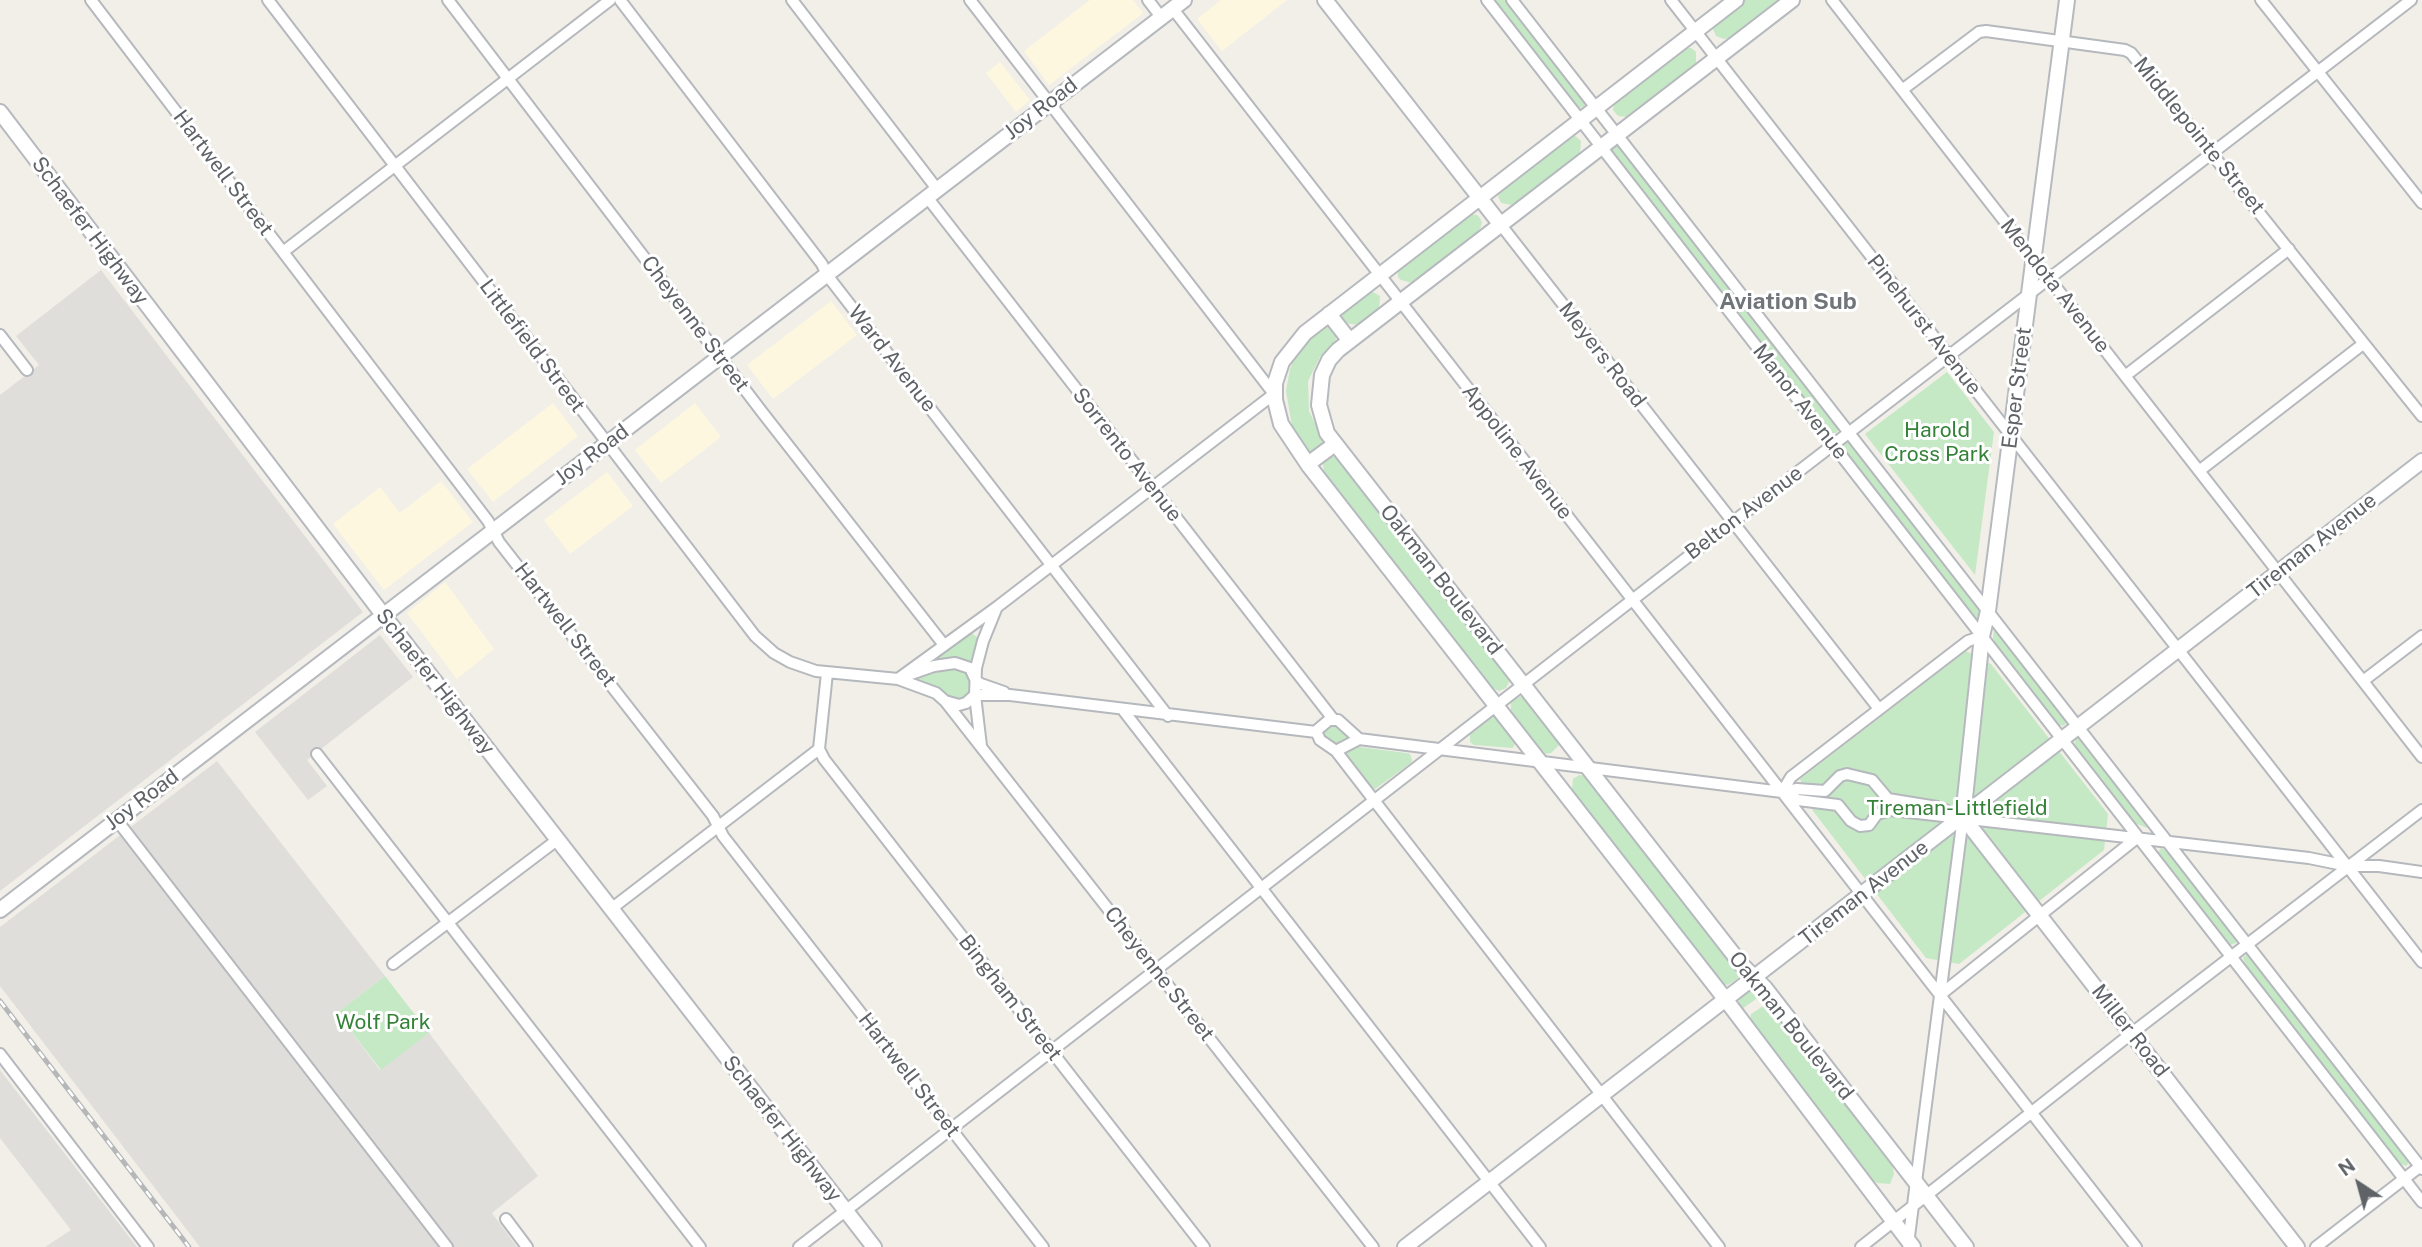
<!DOCTYPE html>
<style>
body{margin:0}
#map{position:relative;width:2422px;height:1247px;overflow:hidden;background:#f1efe8;font-family:"Public Sans",sans-serif}
canvas{display:block}
.north{position:absolute;left:2324px;top:1149px;width:70px;height:70px;-webkit-text-stroke:5px #fff;paint-order:stroke;rotate:324deg;font-size:19px;font-weight:700;line-height:28px;text-align:center;color:#5f6368}
.north::after{content:'';display:block;margin:auto;width:24px;height:32px;background:#5f6368;clip-path:polygon(50% 0,100% 100%,50% 72%,0 100%)}
</style>
<div id="map">
<canvas width="2422" height="1247"></canvas>
<div class="north">N</div>
</div>
<script>
const ctx = document.querySelector('canvas').getContext('2d');
ctx.lineJoin = 'round';
function fillPath(path, color) {
  ctx.fillStyle = color;
  ctx.fill(path, 'evenodd');
}
function shape(rows) {
  const path = new Path2D();
  for (const r of rows) {
    path.moveTo(r[0], r[1]);
    for (let i = 2; i < r.length; i += 2) path.lineTo(r[i], r[i + 1]);
  }
  return path;
}
function trace(path, color, width, dash) {
  ctx.strokeStyle = color;
  ctx.lineWidth = width;
  ctx.lineCap = dash ? 'butt' : 'round';
  ctx.setLineDash(dash || []);
  ctx.stroke(path);
}
function label(font, color, halo, rows, align = 'center') {
  ctx.font = font + ' "Public Sans",sans-serif';
  ctx.lineWidth = 6;
  ctx.setLineDash([]);
  ctx.textBaseline = 'middle';
  ctx.strokeStyle = halo;
  ctx.fillStyle = color;
  for (const [text, x, y, turn = 0] of rows) {
    ctx.save();
    ctx.translate(x, y);
    ctx.rotate((+turn || 0) * Math.PI / 180);
    ctx.textAlign = isNaN(turn) ? turn : align;
    if (halo) ctx.strokeText(text, 0, 0);
    ctx.fillText(text, 0, 0);
    ctx.restore();
  }
}
const commercial = shape([
 [1090,0,1133,0,1143,13,1049,85,1024,51],
 [1221,0,1287,0,1222,51,1197,19],
 [1000,62,1030,100,1016,112,986,73],
 [831,301,857,335,773,399,747,365],
 [553,403,578,436,493,502,467,469],
 [695,403,721,437,661,483,635,450],
 [607,472,633,506,570,554,544,520],
 [441,481,473,522,384,590,333,524,380,487,400,513],
 [445,582,494,649,457,679,407,613]
]);
const industrial = shape([
 [101,270,363,612,0,891,0,395,39,365,16,336],
 [380,635,413,677,307,760,327,786,308,800,255,732],
 [217,761,385,976,337,1013,380,1070,429,1033,538,1176,492,1213,517,1247,200,1247,0,986,0,927],
 [0,1070,137,1247,45,1247,71,1230,0,1138]
]);
const green = shape([
 [1493,0,1506,0,1583,98,1586,102,1584,106,1580,108,1575,105],
 [1745,0,1779,0,1730,38,1724,39,1716,36,1713,29,1717,22],
 [1683,48,1691,48,1696,52,1696,64,1628,117,1618,116,1613,110,1614,103],
 [1574,135,1581,141,1580,153,1512,205,1501,203,1498,196,1501,188,1570,136],
 [1616,144,1621,148,1837,425,1839,429,1836,433,1832,433,1827,429,1611,151],
 [1468,214,1477,215,1480,218,1482,223,1479,231,1412,283,1401,280,1398,277,1398,270],
 [1369,290,1380,296,1379,308,1358,325,1345,323,1342,318,1343,311],
 [1328,325,1337,335,1335,341,1320,357,1308,381,1309,411,1323,440,1320,448,1311,452,1303,446,1292,426,1286,391,1290,369,1296,355,1303,344,1324,326],
 [1947,372,1994,432,1975,575,1865,434],
 [1846,442,1850,442,1979,608,1979,622,1853,462,1843,446],
 [1332,457,1337,457,1508,676,1510,680,1506,688,1499,691,1491,687,1324,472,1323,464],
 [1994,628,2067,719,2067,723,2063,726,2058,724,1996,645,1993,638],
 [970,632,977,637,978,642,973,664,923,664],
 [1966,651,1991,664,2108,814,2104,850,1959,964,1926,958,1813,811,1800,779],
 [949,668,958,668,970,676,971,694,966,699,953,699,935,686,913,680,915,676],
 [1521,696,1526,699,1558,739,1559,745,1551,753,1545,754,1540,749,1511,711,1511,702],
 [1494,716,1499,718,1516,741,1513,748,1474,745,1470,742,1470,734],
 [1327,724,1337,726,1347,733,1348,739,1339,747,1321,736,1321,730],
 [2076,737,2079,737,2148,826,2147,828,2135,823,2074,745],
 [1352,746,1406,753,1410,754,1412,760,1411,763,1375,789,1372,788,1346,755,1345,751],
 [1579,775,1587,776,1739,971,1740,976,1734,981,1728,985,1723,984,1572,790,1573,779],
 [2161,848,2171,853,2236,937,2236,943,2230,945,2226,941,2162,858,2158,852],
 [2248,954,2253,957,2410,1161,2406,1166,2399,1163,2245,964,2243,957],
 [385,976,429,1033,381,1070,337,1013],
 [1752,990,1760,996,1742,1009,1739,1006,1739,998],
 [1765,1005,1775,1008,1891,1158,1894,1174,1890,1184,1878,1183,1869,1179,1750,1025,1751,1014]
]);
const street = shape([
 [91,0,488,521,499,542,713,816,723,836,1043,1247],
 [268,0,755,636,774,653,790,662,816,671,898,679,936,693,945,701,959,705,966,703,975,695,1010,695,1316,732],
 [448,0,762,412,944,645],
 [620,0,822,264,827,275,1168,716],
 [792,0,937,189],
 [1148,0,1161,17],
 [1487,0,2422,1202],
 [1512,0,2422,1169],
 [1671,0,2422,962],
 [1832,0,2422,757],
 [2261,0,2422,203],
 [1173,9,2136,1247],
 [1902,90,1979,32,1986,31,2125,50,2131,53,2422,416],
 [927,197,1333,719],
 [1501,225,1879,709],
 [283,252,610,0],
 [0,335,27,370],
 [2125,376,2289,249],
 [2199,471,2363,344],
 [911,674,934,666,955,663,970,668,976,681,981,684,1004,692],
 [898,679,997,607,1274,394,970,0],
 [2363,681,2422,636],
 [945,701,1373,1247],
 [1123,710,1540,1247],
 [1359,739,1338,720,1329,720,1316,731,1320,740,1336,751,1359,739,1782,792,1797,789,1825,791,1840,776,1847,774,1872,780,1888,799,1937,807,1963,817],
 [981,746,975,695,976,668,983,641,996,609],
 [819,749,824,759,1204,1247],
 [1336,751,1719,1247],
 [317,754,700,1247],
 [1782,792,1791,777,1968,641,1982,636],
 [1784,793,1798,800,1838,805,1851,821,1860,826,1869,825,1877,814,1891,810,2309,858,2348,866,2379,866,2422,872],
 [116,819,447,1247],
 [611,909,819,749,827,673],
 [393,964,557,840],
 [1940,995,2138,837],
 [0,1054,148,1247],
 [506,1219,527,1247],
 [1908,1244,1963,817],
 [799,1247,1725,528,2411,0],
 [1861,1247,2132,1033,2422,810],
 [2316,1247,2422,1165]
]);
const secondary = shape([
 [1325,0,1501,225],
 [1736,0,1305,333,1282,362,1275,383,1275,400,1281,424,1309,466,1726,1000,1913,1247],
 [1792,0,1338,350,1329,360,1322,375,1319,405,1327,433,1741,964,1765,988,1966,1247],
 [0,112,384,616,874,1247],
 [1329,314,1350,341],
 [1308,464,1335,444],
 [1963,817,1982,636,1988,611,2067,0],
 [1963,817,2297,1247],
 [0,910,1184,0],
 [1405,1247,2422,461]
]);
const rail = shape([
 [0,1001,189,1247]
]);
const streetNames = [
 ["Joy Road",1041,109,-38],
 ["Middlepointe Street",2199,136,51],
 ["Hartwell Street",223,173,53],
 ["Schaefer Highway",90,231,53],
 ["Mendota Avenue",2055,286,52],
 ["Cheyenne Street",695,324,53],
 ["Pinehurst Avenue",1924,325,52],
 ["Littlefield Street",532,346,53],
 ["Meyers Road",1602,355,52],
 ["Ward Avenue",892,359,52],
 ["Esper Street",2017,388,-83],
 ["Manor Avenue",1800,402,52],
 ["Appoline Avenue",1517,452,52],
 ["Joy Road",592,455,-37],
 ["Sorrento Avenue",1127,455,52],
 ["Belton Avenue",1744,513,-37],
 ["Tireman Avenue",2312,546,-38],
 ["Oakman Boulevard",1441,580,52],
 ["Hartwell Street",565,625,52],
 ["Schaefer Highway",435,682,52],
 ["Joy Road",142,800,-37],
 ["Tireman Avenue",1864,893,-38],
 ["Cheyenne Street",1159,974,52],
 ["Bingham Street",1010,998,52],
 ["Oakman Boulevard",1791,1026,51],
 ["Miller Road",2130,1031,52],
 ["Hartwell Street",909,1075,52],
 ["Schaefer Highway",782,1129,52]
];
const parkNames = [
 ["Harold",1937,431],
 ["Cross Park",1937,455],
 ["Tireman-Littlefield",1957,809],
 ["Wolf Park",383,1023]
];
const neighbourhoodNames = [
 ["Aviation Sub",1788,302]
];
fillPath(commercial, '#fef7e0');
fillPath(industrial, '#e0deda');
fillPath(green, '#c5e8c5');
trace(street, '#b5b8bc', 14);
trace(secondary, '#b6babf', 18);
trace(street, '#fff', 10);
trace(secondary, '#fff', 14);
trace(rail, '#b6b7b8', 5);
trace(rail, '#fff', 2.5, [8]);
label('21px', '#5f6368', '#fff', streetNames);
label('21px', '#348238', '#fff', parkNames);
label('bold 23px', '#70757a', '#fff', neighbourhoodNames);
</script>
